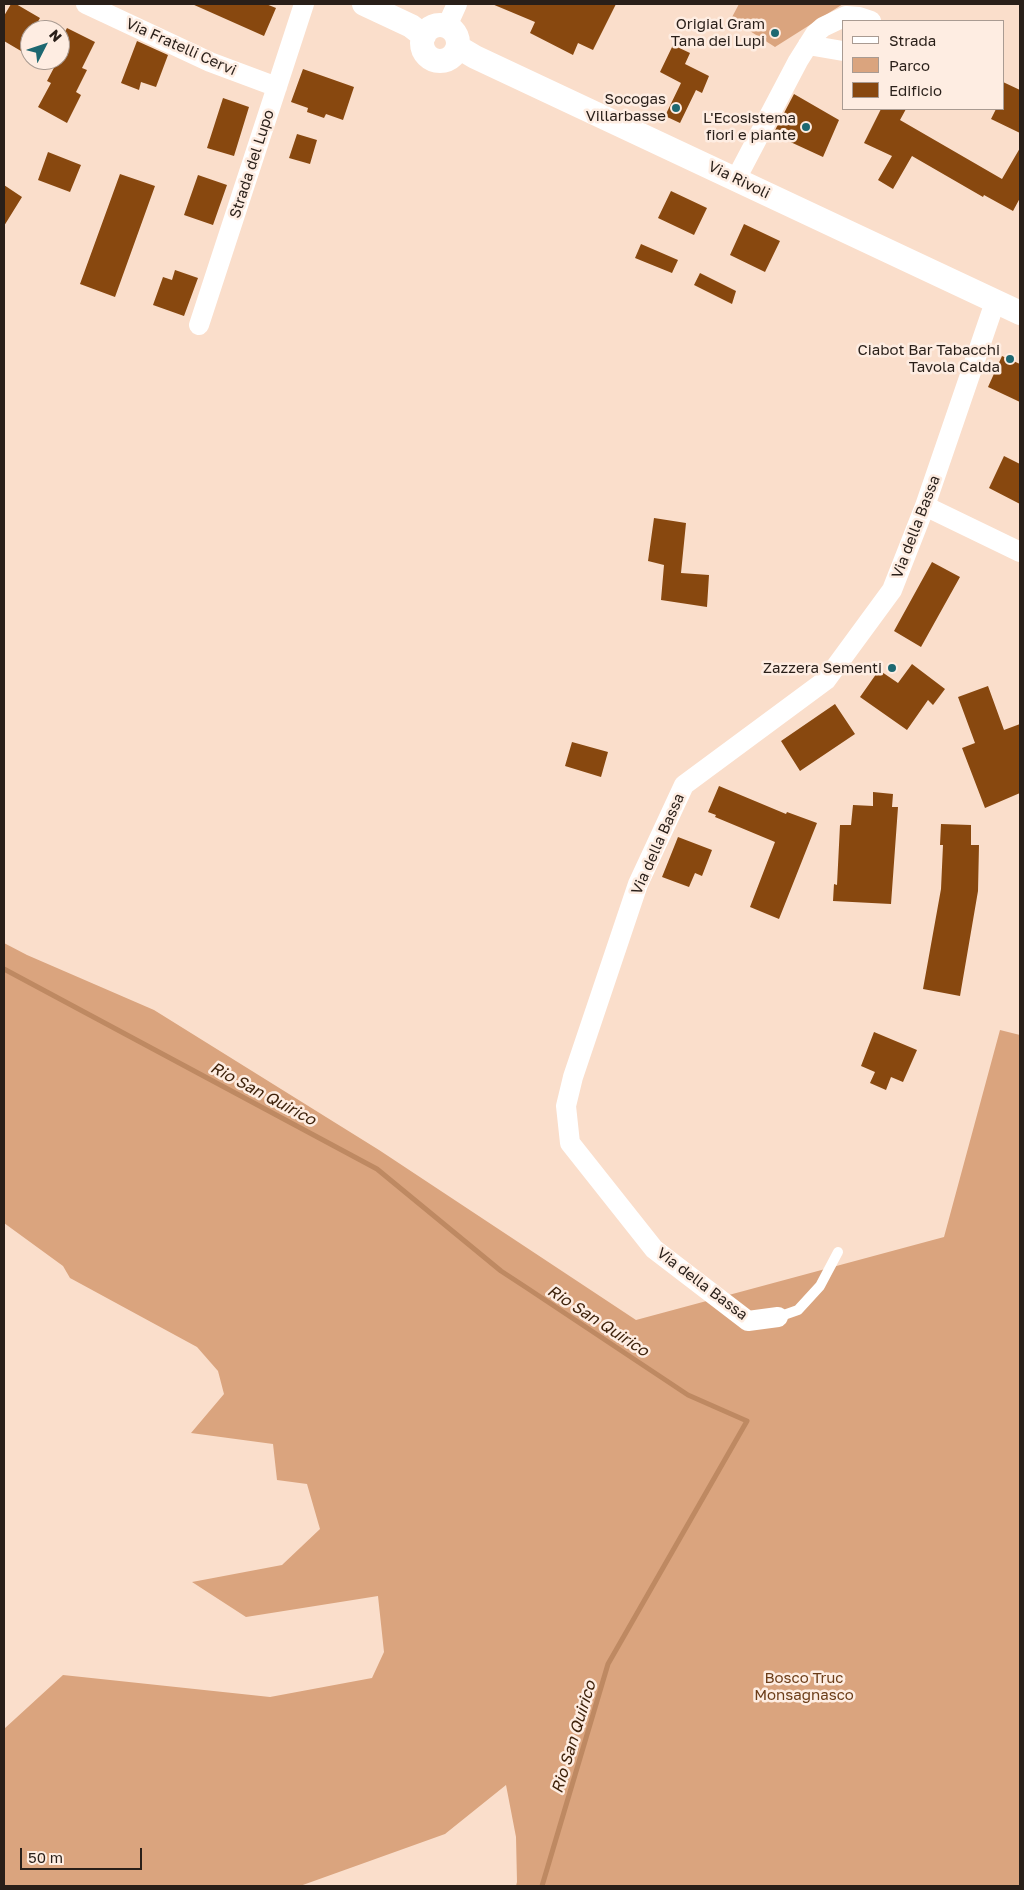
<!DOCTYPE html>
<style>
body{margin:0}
#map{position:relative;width:1024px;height:1890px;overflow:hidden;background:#fadecb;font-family:"Golos Text",sans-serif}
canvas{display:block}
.frame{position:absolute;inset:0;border:5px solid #291f19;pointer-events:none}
.legend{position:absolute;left:842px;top:20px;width:162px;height:90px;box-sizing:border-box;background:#feede2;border:1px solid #a99b92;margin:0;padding:6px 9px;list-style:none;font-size:15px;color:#291f19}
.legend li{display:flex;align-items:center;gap:10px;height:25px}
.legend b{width:25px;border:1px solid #a99b92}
.north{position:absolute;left:20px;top:20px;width:50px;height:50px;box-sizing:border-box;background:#feede2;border:1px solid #a99b92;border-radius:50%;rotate:49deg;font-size:14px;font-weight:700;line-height:20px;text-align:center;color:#291f19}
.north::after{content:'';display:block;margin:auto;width:18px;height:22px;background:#1d6871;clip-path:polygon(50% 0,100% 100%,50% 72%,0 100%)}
.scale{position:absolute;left:20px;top:1848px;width:122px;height:22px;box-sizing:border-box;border:2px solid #291f19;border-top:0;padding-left:6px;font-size:15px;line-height:18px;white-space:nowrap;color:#291f19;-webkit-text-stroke:4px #feede2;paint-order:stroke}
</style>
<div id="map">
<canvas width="1024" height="1890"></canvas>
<div class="frame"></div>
<ul class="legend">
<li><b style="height:6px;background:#fff"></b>Strada</li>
<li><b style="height:14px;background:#daa47e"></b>Parco</li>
<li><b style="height:14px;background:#88480f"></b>Edificio</li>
</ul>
<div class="north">N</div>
<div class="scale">50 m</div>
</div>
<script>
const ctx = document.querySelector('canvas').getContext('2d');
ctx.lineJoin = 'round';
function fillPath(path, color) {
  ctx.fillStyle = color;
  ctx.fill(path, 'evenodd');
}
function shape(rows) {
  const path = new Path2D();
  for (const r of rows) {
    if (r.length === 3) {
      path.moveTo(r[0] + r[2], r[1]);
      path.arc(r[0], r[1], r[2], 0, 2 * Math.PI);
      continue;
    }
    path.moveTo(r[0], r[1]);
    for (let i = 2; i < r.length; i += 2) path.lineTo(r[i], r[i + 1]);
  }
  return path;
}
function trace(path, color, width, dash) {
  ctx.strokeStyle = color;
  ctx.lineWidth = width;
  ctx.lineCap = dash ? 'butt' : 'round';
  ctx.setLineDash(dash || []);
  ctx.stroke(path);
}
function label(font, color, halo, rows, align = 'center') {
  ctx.font = font + ' "Golos Text",sans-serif';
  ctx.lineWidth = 5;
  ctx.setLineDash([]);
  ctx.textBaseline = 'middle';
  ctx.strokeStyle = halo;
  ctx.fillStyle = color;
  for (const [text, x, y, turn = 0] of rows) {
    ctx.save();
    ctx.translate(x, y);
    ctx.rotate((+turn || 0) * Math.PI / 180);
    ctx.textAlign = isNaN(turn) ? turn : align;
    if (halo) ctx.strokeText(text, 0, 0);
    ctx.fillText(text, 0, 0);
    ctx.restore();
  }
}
const green = shape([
 [739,4,843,4,775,47,731,19],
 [4,943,27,955,154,1010,379,1150,636,1320,944,1237,1000,1030,1020,1035,1020,1886,516,1886,517,1882,516,1837,506,1785,445,1834,300,1886,4,1886,4,1729,63,1675,270,1697,372,1678,384,1652,378,1596,246,1617,192,1582,282,1565,320,1529,307,1484,277,1480,273,1444,191,1433,224,1394,218,1371,197,1347,70,1278,63,1266,4,1223]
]);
const stream = shape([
 [4,969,377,1169,501,1271,527,1288,688,1395,747,1421,608,1664,542,1886]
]);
const building = shape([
 [11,4,16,4,40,18,33,30,30,30,30,36,21,51,4,41,4,16],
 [192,4,266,4,276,8,264,36],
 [492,4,616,4,593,50,578,43,573,55,530,33,535,22],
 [67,28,95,42,82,68,87,70,76,92,81,95,67,123,38,107,51,83,47,81,58,60,60,60,60,41],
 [137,41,168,55,156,87,141,82,139,90,121,83],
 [673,45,690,53,685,64,709,76,702,93,696,90,680,123,665,116,681,83,660,72],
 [303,69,354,87,343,120,326,114,324,118,307,112,308,108,291,102],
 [1003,82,1020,90,1020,133,991,119,996,109,1003,109],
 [794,94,839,120,823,157,773,134],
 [223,98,249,107,234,156,207,148],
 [881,109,906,109,900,120,1002,179,1020,148,1020,198,1013,211,984,195,983,197,912,156,893,189,878,180,892,156,864,143],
 [297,134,317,140,310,164,289,158],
 [48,152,81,165,70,192,38,180],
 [120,174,155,186,115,297,80,284],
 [198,175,227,185,213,225,184,215],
 [4,185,22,197,4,226],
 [671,191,707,208,694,235,658,218],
 [744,224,780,241,765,272,730,255],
 [641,244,678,260,672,273,635,258],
 [175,270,198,278,184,316,153,305,163,277,172,280],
 [700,273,736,291,732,304,694,285],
 [1002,356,1020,364,1020,402,988,387],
 [1004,456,1020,464,1020,504,989,488],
 [654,518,686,523,681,573,709,575,707,607,661,600,664,565,648,561],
 [932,562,960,577,921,647,894,631],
 [912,664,945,689,933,705,928,700,907,730,860,697,879,670,898,683],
 [988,686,1004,730,1020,724,1020,793,985,808,962,748,975,743,958,697],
 [835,704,855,734,800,771,781,741],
 [572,742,608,752,601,777,565,766],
 [719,786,786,814,787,812,817,823,779,919,750,907,775,842,715,817,716,815,708,812],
 [873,792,893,794,892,807,898,807,891,904,833,901,834,884,837,885,840,825,851,825,853,805,873,806],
 [941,824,971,825,971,845,979,845,978,891,960,996,923,989,941,889,943,845,940,845],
 [678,837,712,850,702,876,695,873,689,887,662,877],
 [874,1032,917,1050,903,1082,891,1077,886,1090,870,1083,875,1072,861,1066]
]);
const service = shape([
 [778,1317,798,1310,820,1286,838,1252]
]);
const minor = shape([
 [86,4,210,62,277,87],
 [447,26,457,4],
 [808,45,843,51],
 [736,179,798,61,815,34,823,27,846,16,859,17,871,21],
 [199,325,304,4],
 [925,506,1020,552],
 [778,1317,748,1321,654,1249,570,1143,566,1106,573,1077,638,884,684,785,826,680,892,590,925,506,995,302]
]);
const tertiary = shape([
 [364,4,411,26,424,36],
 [440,43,18],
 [458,47,475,57,1020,313]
]);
const markers = [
 [775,33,5,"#1d6871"],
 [676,108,5,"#1d6871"],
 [806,127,5,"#1d6871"],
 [1010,359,5,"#1d6871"],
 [892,668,5,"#1d6871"]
];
const poiNames = [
 ["Origial Gram",765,24],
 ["Tana dei Lupi",765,41],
 ["Socogas",666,99],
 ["Villarbasse",666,116],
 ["L'Ecosistema",796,118],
 ["fiori e piante",796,135],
 ["Ciabot Bar Tabacchi",1000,350],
 ["Tavola Calda",1000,367],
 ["Zazzera Sementi",882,668]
];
const streetNames = [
 ["Via Fratelli Cervi",181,47,24],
 ["Strada del Lupo",252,164,-72],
 ["Via Rivoli",739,180,26],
 ["Via della Bassa",916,527,-69],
 ["Via della Bassa",658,844,-66],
 ["Via della Bassa",702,1284,37]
];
const parkNames = [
 ["Bosco Truc",804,1678],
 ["Monsagnasco",804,1695]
];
const waterNames = [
 ["Rio San Quirico",263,1094,28],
 ["Rio San Quirico",598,1321,33],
 ["Rio San Quirico",574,1737,-73]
];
fillPath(green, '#daa47e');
trace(stream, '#be8962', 5);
fillPath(building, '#88480f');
trace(service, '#fff', 10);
trace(minor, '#fff', 20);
trace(tertiary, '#fff', 24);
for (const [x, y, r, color] of markers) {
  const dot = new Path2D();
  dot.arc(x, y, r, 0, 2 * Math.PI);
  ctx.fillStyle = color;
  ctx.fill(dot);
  trace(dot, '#feede2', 2);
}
label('15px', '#291f19', '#feede2', poiNames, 'right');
label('15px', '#291f19', '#feede2', streetNames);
label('15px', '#6c3d18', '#feede2', parkNames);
label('italic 16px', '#3e220b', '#feede2', waterNames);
</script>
